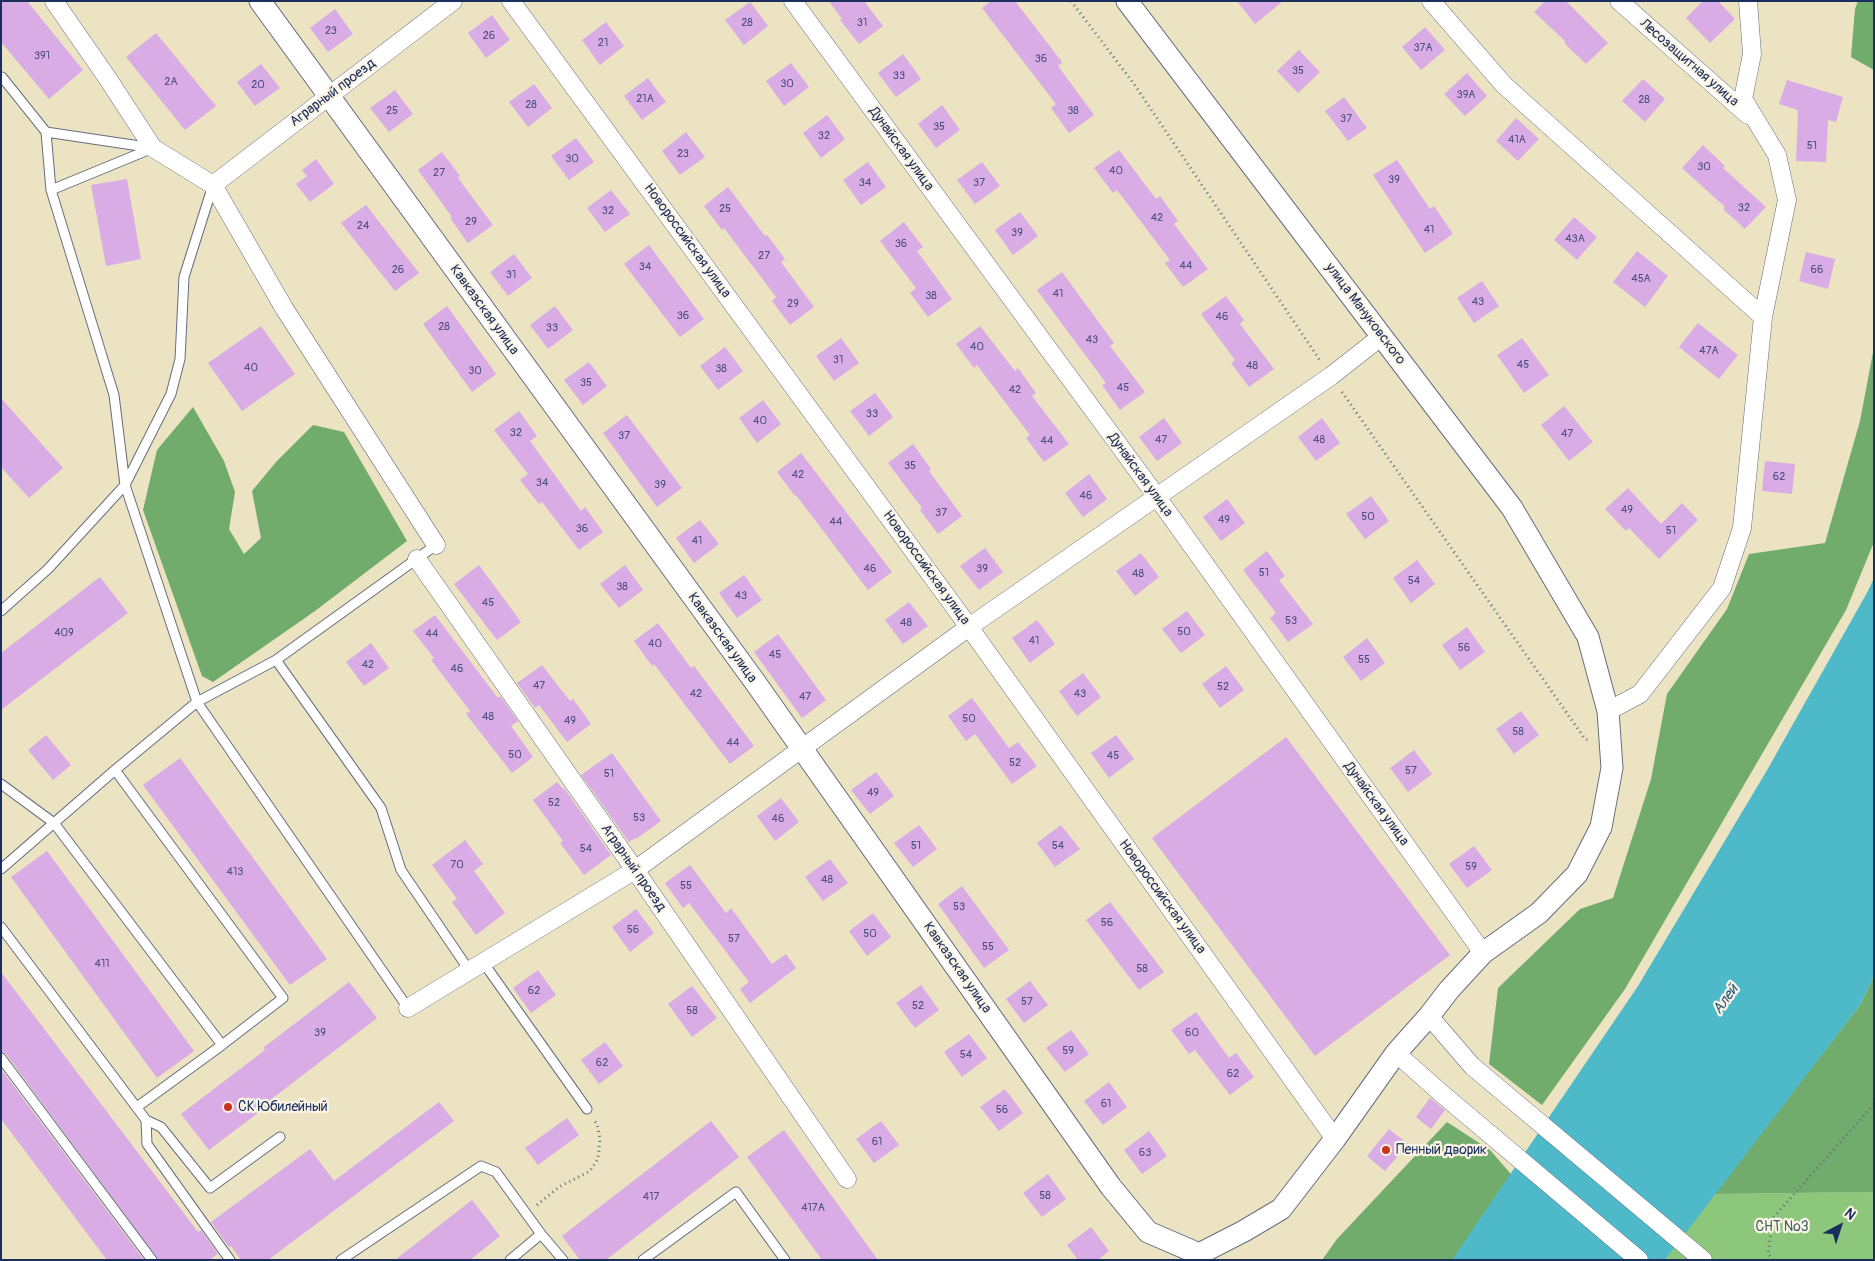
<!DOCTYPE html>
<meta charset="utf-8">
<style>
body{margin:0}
#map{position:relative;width:1875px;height:1261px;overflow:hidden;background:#ebe3c1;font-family:Pangolin,sans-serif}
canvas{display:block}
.frame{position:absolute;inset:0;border:2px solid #1b2f5e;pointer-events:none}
.north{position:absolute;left:1815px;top:1201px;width:50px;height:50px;-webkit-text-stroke:4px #fcf5e5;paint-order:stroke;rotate:40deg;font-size:14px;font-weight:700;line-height:20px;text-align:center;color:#1b2f5e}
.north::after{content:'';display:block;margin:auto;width:18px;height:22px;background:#1b2f5e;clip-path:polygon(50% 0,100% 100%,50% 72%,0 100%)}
</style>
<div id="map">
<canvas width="1875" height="1261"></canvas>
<div class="frame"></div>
<div class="north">N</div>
</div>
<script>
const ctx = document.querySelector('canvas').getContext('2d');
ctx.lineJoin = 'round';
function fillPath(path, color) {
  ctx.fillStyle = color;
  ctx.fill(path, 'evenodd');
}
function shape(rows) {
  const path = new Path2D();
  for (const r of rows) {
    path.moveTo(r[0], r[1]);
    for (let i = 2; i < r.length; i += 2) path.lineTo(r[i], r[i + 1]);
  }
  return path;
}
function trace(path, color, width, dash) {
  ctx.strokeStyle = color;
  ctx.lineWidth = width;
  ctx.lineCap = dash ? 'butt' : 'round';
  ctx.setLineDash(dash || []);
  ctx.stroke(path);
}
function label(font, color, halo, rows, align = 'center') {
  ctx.font = font + ' Pangolin,sans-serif';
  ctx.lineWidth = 4.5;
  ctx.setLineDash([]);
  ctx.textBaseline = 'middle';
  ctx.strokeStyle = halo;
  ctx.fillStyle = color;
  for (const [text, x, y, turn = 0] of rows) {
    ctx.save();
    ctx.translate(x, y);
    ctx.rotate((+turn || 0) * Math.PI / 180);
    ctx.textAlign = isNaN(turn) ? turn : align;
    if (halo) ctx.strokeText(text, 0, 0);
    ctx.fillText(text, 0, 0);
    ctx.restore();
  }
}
const green = shape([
 [1874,1192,1874,1260,1665,1260,1714,1194]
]);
const forest = shape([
 [1858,1,1874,1,1874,70,1851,57,1855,9],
 [1874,347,1874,542,1846,610,1625,989,1542,1105,1489,1064,1498,988,1580,909,1613,898,1651,779,1667,694,1727,609,1749,554,1825,543,1860,421],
 [193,407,224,461,235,492,229,529,244,554,261,538,252,491,276,462,313,425,344,432,407,541,315,611,213,682,202,676,143,510,157,450],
 [1874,976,1874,1192,1714,1194,1860,1005],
 [1447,1122,1490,1150,1524,1189,1472,1260,1322,1260,1337,1239]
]);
const water = shape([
 [1874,578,1874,976,1860,1005,1665,1260,1452,1260,1638,986,1766,772,1868,591]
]);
const building = shape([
 [1,1,27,1,83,70,49,99,1,42],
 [829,1,864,1,883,26,859,44,840,20,842,19],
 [991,1,1015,1,1062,62,1058,66,1094,115,1069,133,1051,108,1056,104,982,8],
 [1237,1,1283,1,1255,24],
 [1545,1,1566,1,1608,43,1586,64,1564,43,1566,42,1534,12],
 [1703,1,1718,1,1735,19,1710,43,1686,18],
 [750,2,768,26,744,45,725,20],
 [335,9,353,34,328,52,310,28],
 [492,15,510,40,486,58,468,33],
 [606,22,624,46,600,65,582,40],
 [1425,27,1445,50,1421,70,1402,47],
 [156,33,216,106,185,130,126,57],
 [1299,50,1320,72,1298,93,1277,71],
 [903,54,921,79,896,97,878,73],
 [791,63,809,87,784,106,766,81],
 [261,64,280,88,255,106,237,82],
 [1467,73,1487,96,1465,116,1444,94],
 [648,78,666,102,642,120,624,96],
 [1643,79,1665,99,1645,122,1622,101],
 [1787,80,1843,97,1836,122,1828,120,1826,162,1796,161,1798,110,1779,104],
 [534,84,552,108,528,127,509,102],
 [395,90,413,114,389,132,370,108],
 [1344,97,1367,128,1348,141,1325,111],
 [942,105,960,130,936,148,918,124],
 [827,115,845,139,821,158,803,133],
 [1516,118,1539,139,1518,161,1496,141],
 [686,132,705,157,680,175,662,151],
 [576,138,594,162,569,180,551,156],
 [1703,145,1725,166,1723,168,1766,207,1745,229,1723,209,1725,207,1682,168],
 [1119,150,1156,199,1160,196,1178,221,1174,224,1208,269,1183,287,1165,263,1170,260,1117,190,1113,193,1094,168],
 [442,152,460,176,458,178,493,225,468,243,450,218,452,217,418,170],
 [316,159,334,184,310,202,296,184,307,176,302,170],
 [1397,160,1430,209,1434,206,1453,234,1425,253,1373,175],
 [868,162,886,187,861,205,843,180],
 [982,162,1000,186,975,204,957,180],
 [127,179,141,259,106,266,91,185],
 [728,187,765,236,767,235,785,259,781,262,814,307,790,325,772,301,776,297,724,228,722,230,704,206],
 [611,190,630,214,605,232,587,208],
 [366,205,419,273,395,291,341,223],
 [1020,212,1038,236,1013,255,995,230],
 [1574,217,1597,237,1577,260,1554,240],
 [904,222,923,247,917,251,952,299,928,317,910,293,916,288,880,241],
 [649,245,704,319,680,337,624,264],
 [1637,251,1668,276,1645,307,1613,282],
 [1806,252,1835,259,1828,289,1799,281],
 [514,254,532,278,508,296,490,272],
 [1062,272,1114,343,1110,346,1145,392,1120,410,1102,385,1106,383,1037,290],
 [1482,281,1499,306,1474,323,1457,298],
 [1226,296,1244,320,1240,324,1274,369,1249,387,1231,363,1235,360,1201,314],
 [447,306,496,374,472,392,423,324],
 [555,306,573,330,548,349,530,325],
 [1698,323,1738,355,1719,379,1679,347],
 [261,326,295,374,242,411,208,363],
 [980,326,1015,371,1018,368,1036,393,1032,396,1069,444,1044,462,1026,438,1030,435,977,365,974,368,956,344],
 [841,338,859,363,834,381,816,356],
 [1522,338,1549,375,1524,393,1497,355],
 [725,347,743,371,718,390,700,366],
 [589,362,607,386,583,405,564,380],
 [875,393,893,417,869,436,850,411],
 [1,398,63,468,29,498,1,467],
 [763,400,781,424,757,443,739,418],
 [1564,406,1593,442,1569,461,1541,425],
 [519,411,537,436,530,441,581,511,585,507,603,532,579,550,542,502,539,504,520,480,528,474,494,430],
 [627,415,682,488,657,507,603,433],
 [1164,418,1182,443,1157,461,1139,437],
 [1322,418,1340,443,1316,461,1298,437],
 [913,444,931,469,929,471,962,516,938,534,920,510,922,508,888,463],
 [801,453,892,572,868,590,796,495,795,496,777,472],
 [1765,461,1795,464,1792,494,1762,491],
 [1089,474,1107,499,1083,517,1065,493],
 [1628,488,1661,524,1682,503,1698,520,1659,559,1629,528,1626,531,1605,509],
 [1371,496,1389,521,1365,539,1346,514],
 [1227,499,1245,523,1221,541,1203,517],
 [700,520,719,544,694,563,676,538],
 [985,548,1003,572,979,590,960,566],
 [1267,551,1285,576,1279,580,1313,624,1288,642,1270,618,1276,613,1243,570],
 [1141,553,1159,577,1135,596,1116,571],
 [1417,560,1435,584,1411,603,1393,578],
 [479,565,521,622,497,640,454,584],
 [625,565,643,590,619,608,600,584],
 [744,575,762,600,737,618,719,593],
 [100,577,128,613,1,710,1,653],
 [909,602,928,626,903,644,885,620],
 [1187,611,1205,635,1181,653,1162,629],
 [435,615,498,698,500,696,518,721,511,726,533,757,512,773,466,714,470,711,431,660,434,658,413,631],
 [1037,620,1055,644,1030,663,1012,638],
 [658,623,691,668,694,666,754,746,730,764,654,664,652,666,634,641],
 [1467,627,1485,652,1460,670,1442,645],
 [778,634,826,700,802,718,754,652],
 [1367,638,1385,663,1361,681,1343,657],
 [371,643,389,668,364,686,346,662],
 [542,665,570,701,573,699,591,724,567,742,539,705,535,708,517,683],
 [1226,666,1244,690,1220,708,1202,684],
 [1083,673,1101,697,1077,716,1059,691],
 [972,698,1009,748,1018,742,1037,766,1012,784,975,734,966,741,948,716],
 [1521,711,1539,735,1514,754,1496,729],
 [46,735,71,765,53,780,28,750],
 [1116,735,1134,759,1109,778,1091,753],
 [1286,737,1450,955,1315,1056,1152,838],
 [1414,750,1432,774,1408,792,1390,768],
 [612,753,661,821,636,839,635,838,629,842,581,775],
 [180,758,327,959,290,985,143,785],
 [876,772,894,796,870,814,851,790],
 [557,782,563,789,564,788,611,855,584,875,560,843,563,841,533,800],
 [781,798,799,822,775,841,757,816],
 [919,825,937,849,913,867,894,843],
 [1061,825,1080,849,1055,867,1037,843],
 [465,840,483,864,474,871,505,913,476,935,452,902,457,899,432,865],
 [1474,846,1492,870,1467,888,1449,864],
 [47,851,194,1051,157,1078,11,877],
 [830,859,848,883,823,901,805,877],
 [690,865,726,913,731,908,772,964,786,954,796,968,750,1003,740,989,749,982,689,903,683,908,665,883],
 [962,886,1009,950,984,968,938,904],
 [1110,902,1164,972,1139,990,1086,920],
 [636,909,654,933,630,952,612,927],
 [873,913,891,937,867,956,849,931],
 [538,970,556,995,531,1013,513,988],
 [1,972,198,1232,201,1230,218,1254,209,1260,158,1260,6,1054,1,1052],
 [1030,981,1048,1005,1024,1023,1006,999],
 [349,982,377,1018,273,1098,275,1100,209,1150,181,1114,265,1050,263,1048],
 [921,985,939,1010,915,1028,896,1003],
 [692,986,717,1018,692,1037,668,1004],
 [1196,1012,1229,1058,1236,1053,1254,1077,1230,1095,1195,1050,1189,1054,1171,1030],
 [1071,1030,1089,1054,1065,1072,1046,1048],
 [969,1034,987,1058,962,1077,944,1052],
 [605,1042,623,1066,599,1084,581,1060],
 [1,1069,144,1260,107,1260,1,1119],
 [1109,1082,1127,1107,1103,1125,1084,1101],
 [1005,1089,1023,1113,999,1131,980,1107],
 [1430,1098,1445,1110,1431,1129,1416,1117],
 [439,1102,454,1121,268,1260,241,1260,231,1246,229,1247,211,1222,310,1149,334,1181],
 [567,1118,579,1135,538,1165,525,1148],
 [711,1121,739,1157,606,1260,580,1260,562,1236],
 [881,1121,899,1145,874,1163,856,1139],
 [1389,1129,1408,1144,1385,1171,1367,1156],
 [784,1130,878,1260,822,1260,747,1157],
 [1149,1131,1167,1156,1142,1174,1124,1150],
 [1048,1174,1066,1199,1042,1217,1023,1193],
 [472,1200,500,1236,470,1260,395,1260],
 [1091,1227,1109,1251,1098,1260,1078,1260,1067,1245]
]);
const path = shape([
 [1071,1,1134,84,1321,362],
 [1342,392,1585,739,1589,740],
 [537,1205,559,1187,590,1171,598,1159,600,1139,597,1124,594,1120],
 [1773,1260,1768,1253,1773,1218,1874,1104]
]);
const service = shape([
 [1,78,2,77,46,132,153,148],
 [46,132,51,190],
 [1,611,48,569,125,485,171,394,180,359,184,277,213,185],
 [276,660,381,808,401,870,469,970],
 [1,784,54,823,222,1045,283,998,115,770],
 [1,869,115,770,197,702,125,485,114,395,51,190,153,148],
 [1,927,146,1120,161,1127,210,1188,280,1137],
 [483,962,587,1109],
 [408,1008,197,702,276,660,436,545],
 [1,1058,152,1260],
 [137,1107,222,1045],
 [146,1120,147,1144,230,1260],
 [341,1260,481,1166,496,1172,541,1234],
 [510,1260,541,1234,563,1260],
 [643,1260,736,1192,785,1260]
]);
const minor = shape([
 [54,1,106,76,153,148,213,185,284,308,436,545],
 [511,1,969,627,1335,1139],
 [793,1,1157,497,1483,953],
 [1431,1,1504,85,1763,317],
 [1619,1,1748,115],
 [213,185,453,1],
 [417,559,635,870,847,1179],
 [1608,711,1640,694,1722,588,1742,528,1763,317,1787,200,1777,155,1743,99,1752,54,1748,1],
 [408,1008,635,870,969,627,1331,376,1382,336],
 [1429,1016,1472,1066,1703,1260],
 [1396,1053,1441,1093,1639,1260]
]);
const tertiary = shape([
 [260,1,755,682,1111,1187,1148,1232,1199,1254,1244,1231,1281,1209,1335,1139,1396,1053,1429,1016,1449,990,1483,953,1539,913,1577,874,1601,827,1612,768,1608,711,1588,637,1512,508,1127,1]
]);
const markers = [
 [228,1107,5,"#c8321e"],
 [1386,1150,5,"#c8321e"]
];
const numberNames = [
 ["28",747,23],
 ["31",862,23],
 ["23",331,31],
 ["26",489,36],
 ["21",603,43],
 ["37А",1423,48],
 ["391",42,56],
 ["36",1041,59],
 ["35",1298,71],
 ["33",899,76],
 ["2А",171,82],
 ["30",787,84],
 ["20",258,85],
 ["39А",1466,95],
 ["21А",645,99],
 ["28",1644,100],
 ["28",531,105],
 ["25",392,111],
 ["38",1073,111],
 ["37",1346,119],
 ["35",939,127],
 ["32",824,136],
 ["41А",1517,140],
 ["51",1812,146],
 ["23",683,154],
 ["30",572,159],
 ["30",1704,167],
 ["40",1116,171],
 ["27",439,173],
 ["39",1394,180],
 ["34",865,183],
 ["37",979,183],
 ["32",1744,208],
 ["25",725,209],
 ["32",608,211],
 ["42",1157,218],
 ["29",471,222],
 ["24",363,226],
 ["41",1429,230],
 ["39",1017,233],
 ["43А",1575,239],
 ["36",901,244],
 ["27",764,256],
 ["44",1186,266],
 ["34",645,267],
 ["26",398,270],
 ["66",1817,270],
 ["31",511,275],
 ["45А",1641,279],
 ["41",1058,294],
 ["38",931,296],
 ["43",1478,302],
 ["29",793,304],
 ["36",683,316],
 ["46",1222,317],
 ["28",444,327],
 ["33",552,328],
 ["43",1092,340],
 ["40",977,347],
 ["47А",1709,351],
 ["31",838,360],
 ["45",1523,365],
 ["48",1252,366],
 ["40",251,368],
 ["38",721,369],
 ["30",475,371],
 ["35",586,383],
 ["45",1123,388],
 ["42",1015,390],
 ["33",872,414],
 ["40",760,421],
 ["32",516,433],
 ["47",1567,434],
 ["37",624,436],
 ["47",1161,440],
 ["48",1319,440],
 ["44",1047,441],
 ["35",910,466],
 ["42",798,475],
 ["62",1779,477],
 ["34",542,483],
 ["39",660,485],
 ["46",1086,496],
 ["49",1627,510],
 ["37",941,513],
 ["50",1368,517],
 ["49",1224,520],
 ["44",836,522],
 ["36",582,529],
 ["51",1671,531],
 ["41",697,541],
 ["46",870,569],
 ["39",982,569],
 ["51",1264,573],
 ["48",1138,574],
 ["54",1414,581],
 ["38",622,587],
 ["43",741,596],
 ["45",488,603],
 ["53",1291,621],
 ["48",906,623],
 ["50",1184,632],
 ["409",64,633],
 ["44",432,634],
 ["41",1034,641],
 ["40",655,644],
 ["56",1464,648],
 ["45",775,655],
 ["55",1364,660],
 ["42",368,665],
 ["46",457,669],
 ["47",539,686],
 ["52",1223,687],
 ["42",696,694],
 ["43",1080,694],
 ["47",805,697],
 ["48",488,717],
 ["50",969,719],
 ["49",570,721],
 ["58",1518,732],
 ["44",733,743],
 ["50",515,755],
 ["45",1113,756],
 ["52",1015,763],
 ["57",1411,771],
 ["51",609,774],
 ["49",873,793],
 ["52",554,803],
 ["53",639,818],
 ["46",778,819],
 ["51",916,846],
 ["54",1058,846],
 ["54",586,849],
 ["70",457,865],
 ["59",1471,867],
 ["413",235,872],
 ["48",827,880],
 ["55",686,886],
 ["53",959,907],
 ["56",1107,923],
 ["56",633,930],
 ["50",870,934],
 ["57",734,939],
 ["55",988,947],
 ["411",102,964],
 ["58",1142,969],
 ["62",534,991],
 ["57",1027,1002],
 ["52",918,1006],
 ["58",692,1011],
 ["39",320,1033],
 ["60",1192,1033],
 ["59",1068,1051],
 ["54",966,1055],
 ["62",602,1063],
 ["62",1233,1074],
 ["61",1106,1104],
 ["56",1002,1110],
 ["61",877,1142],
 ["63",1145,1153],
 ["58",1045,1196],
 ["417",651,1197],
 ["417А",813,1208]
];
const streetNames = [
 ["Лесозащитная улица",1689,63,41],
 ["Аграрный проезд",333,93,-37],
 ["Дунайская улица",901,149,54],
 ["Новороссийская улица",687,241,54],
 ["Кавказская улица",484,310,54],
 ["улица Мануковского",1365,314,53],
 ["Дунайская улица",1140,475,54],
 ["Новороссийская улица",926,568,54],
 ["Кавказская улица",722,638,54],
 ["Дунайская улица",1376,804,54],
 ["Аграрный проезд",633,868,55],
 ["Новороссийская улица",1162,897,54],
 ["Кавказская улица",957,968,55]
];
const poiNames = [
 ["СК Юбилейный",238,1107],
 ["Пенный дворик",1396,1150]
];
const parkNames = [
 ["СНТ №3",1782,1227]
];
const waterNames = [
 ["Алей",1726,1000,-55]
];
fillPath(green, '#8cc77c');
fillPath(forest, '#71ac6c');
fillPath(water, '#4db9c9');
fillPath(building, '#daace6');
trace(service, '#646e81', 11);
trace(minor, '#646e81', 19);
trace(tertiary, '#646e81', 23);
trace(path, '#646e81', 3, [1, 4]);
trace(service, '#fff', 9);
trace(minor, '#fff', 18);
trace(tertiary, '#fff', 21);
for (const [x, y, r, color] of markers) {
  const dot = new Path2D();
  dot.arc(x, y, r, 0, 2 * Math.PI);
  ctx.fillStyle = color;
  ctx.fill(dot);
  trace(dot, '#fcf5e5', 2);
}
label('11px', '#4b4e80', null, numberNames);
label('14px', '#1b2f5e', '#fcf5e5', streetNames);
label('14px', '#1b2f5e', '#fcf5e5', poiNames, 'left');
label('14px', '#3d5d67', '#fcf5e5', parkNames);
label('italic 15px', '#2a587e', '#fcf5e5', waterNames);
</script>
